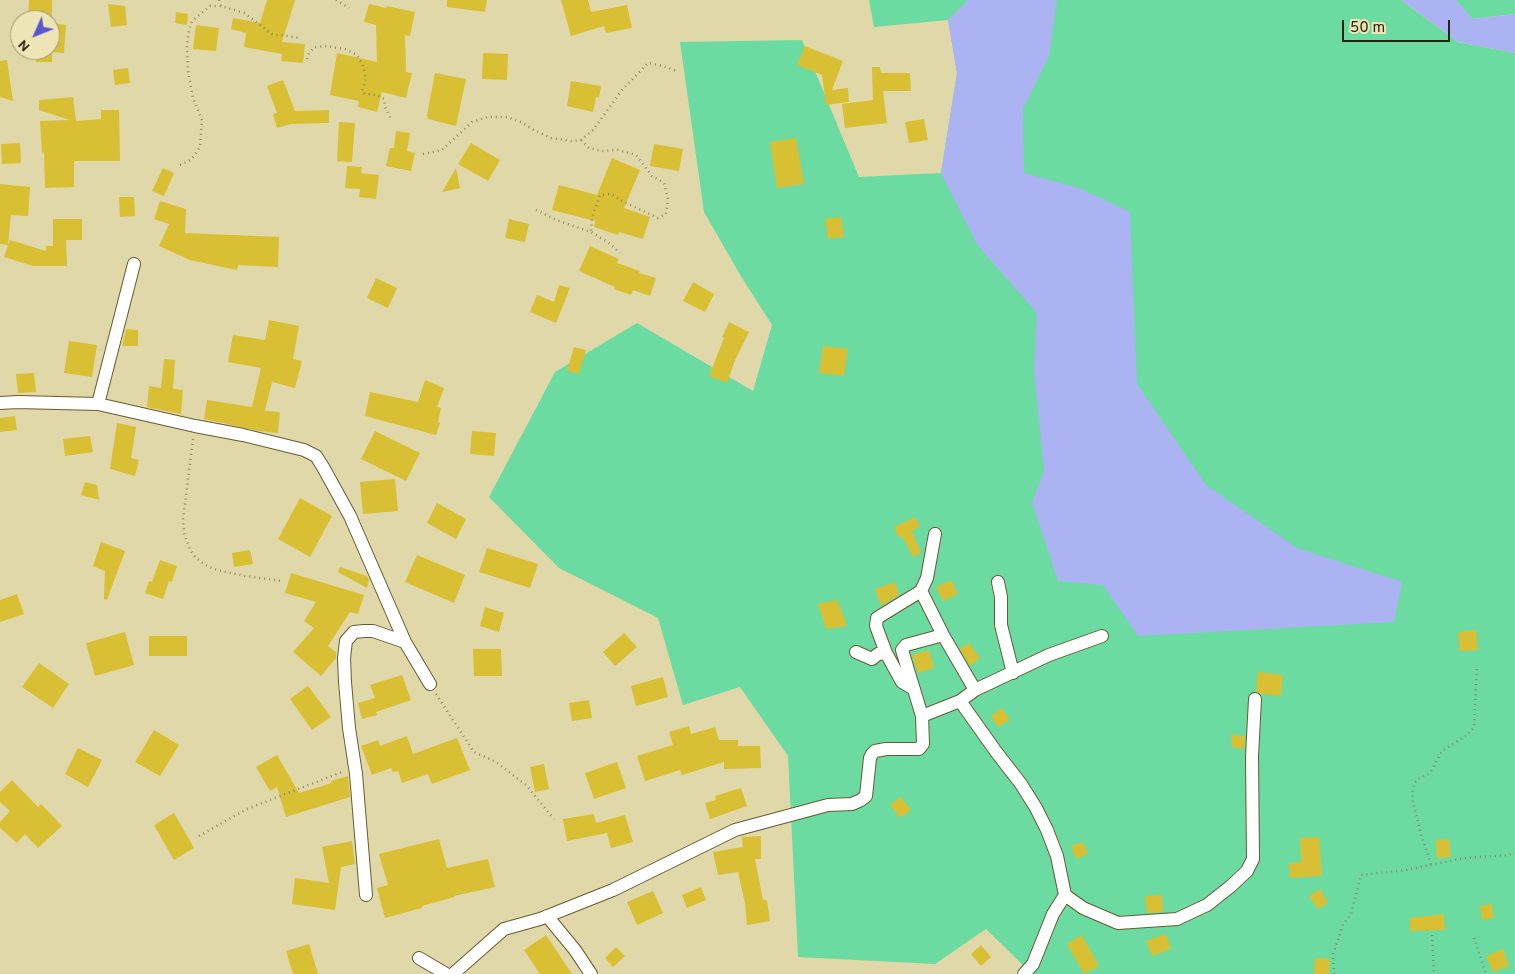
<!DOCTYPE html>
<style>
body{margin:0}
#map{position:relative;width:1515px;height:974px;overflow:hidden;background:#e1d8a9;font-family:Overpass,sans-serif}
canvas{display:block}
.north{position:absolute;left:10px;top:10px;width:50px;height:50px;box-sizing:border-box;background:#eee5b6;border:1px solid #9f9874;border-radius:50%;rotate:226deg;font-size:14px;font-weight:700;line-height:20px;text-align:center;color:#282412}
.north::after{content:'';display:block;margin:auto;width:18px;height:22px;background:#5958d0;clip-path:polygon(50% 0,100% 100%,50% 72%,0 100%)}
.scale{position:absolute;left:1342px;top:20px;width:108px;height:22px;box-sizing:border-box;border:2px solid #282412;border-top:0;padding-left:6px;font-size:15px;line-height:18px;white-space:nowrap;color:#282412;-webkit-text-stroke:4px #eee5b6;paint-order:stroke}
</style>
<div id="map">
<canvas width="1515" height="974"></canvas>
<div class="north">N</div>
<div class="scale">50 m</div>
</div>
<script>
const ctx = document.querySelector('canvas').getContext('2d');
ctx.lineJoin = 'round';
function fillPath(path, color) {
  ctx.fillStyle = color;
  ctx.fill(path, 'evenodd');
}
function shape(rows) {
  const path = new Path2D();
  for (const r of rows) {
    path.moveTo(r[0], r[1]);
    for (let i = 2; i < r.length; i += 2) path.lineTo(r[i], r[i + 1]);
  }
  return path;
}
function trace(path, color, width, dash) {
  ctx.strokeStyle = color;
  ctx.lineWidth = width;
  ctx.lineCap = dash ? 'butt' : 'round';
  ctx.setLineDash(dash || []);
  ctx.stroke(path);
}
const green = shape([
 [869,0,1401,0,1458,42,1515,53,1515,974,1032,974,986,929,935,964,798,957,788,756,740,687,683,705,658,618,559,568,489,497,555,372,637,323,753,391,772,325,742,278,704,212,680,42,802,40,859,177,941,173,957,73,948,20,874,27],
 [1456,0,1515,0,1515,14,1472,19]
]);
const water = shape([
 [968,0,1057,0,1049,56,1023,109,1024,173,1079,188,1130,212,1137,384,1206,485,1297,548,1402,582,1394,622,1138,636,1103,585,1058,581,1032,502,1044,471,1034,370,1037,313,978,246,941,173,957,73,948,20],
 [1401,0,1456,0,1473,19,1515,14,1515,53,1458,42]
]);
const building = shape([
 [29,0,52,0,52,20,28,20],
 [267,0,295,0,282,42,305,44,303,63,281,61,282,54,244,47,246,33,231,29,233,18,260,23],
 [447,0,487,0,485,12,447,7],
 [561,0,588,0,591,12,627,5,632,28,606,33,604,26,571,36],
 [108,4,125,6,127,25,111,27],
 [369,4,386,8,387,6,415,12,410,36,405,35,406,72,412,73,406,98,382,92,377,112,358,107,359,101,330,95,337,53,377,62,376,25,364,22],
 [176,12,188,14,187,25,175,23],
 [50,23,66,25,64,53,52,52,52,62,36,62,35,50,50,50],
 [196,25,219,28,216,51,193,49],
 [805,46,843,61,832,90,848,88,849,102,826,105,822,75,797,65],
 [483,53,508,54,507,80,482,79],
 [7,60,13,101,0,97,0,61],
 [872,67,880,67,881,73,910,73,911,91,883,91,887,123,845,128,842,104,873,100],
 [128,68,130,83,115,85,113,70],
 [435,73,466,79,456,126,428,119,427,115],
 [283,80,295,111,329,110,329,123,291,124,277,128,273,114,277,113,267,86],
 [571,81,601,86,599,98,596,97,593,112,567,106],
 [73,97,76,121,101,119,101,110,119,110,120,161,74,161,74,187,45,188,44,152,42,153,40,121,70,120,39,110,39,100],
 [924,119,928,140,909,143,905,122],
 [339,122,355,123,352,162,337,161],
 [396,131,410,133,407,151,415,153,411,171,386,166,390,148,394,148],
 [796,138,804,184,777,188,770,142],
 [20,143,21,163,2,164,1,144],
 [471,143,500,160,488,181,458,164],
 [654,144,683,149,679,171,650,166],
 [612,158,640,170,624,208,650,217,643,239,619,232,618,235,594,227,595,221,552,210,559,185,597,195],
 [347,166,362,167,361,173,379,175,376,199,359,197,360,189,345,188],
 [163,168,174,173,164,196,152,191],
 [456,168,460,188,442,192],
 [0,184,30,187,28,216,11,215,8,245,10,240,46,251,46,246,53,246,53,219,82,219,82,240,66,240,67,266,33,266,4,257,8,245,0,244],
 [119,197,134,197,135,216,120,217],
 [160,201,186,209,185,233,279,237,278,267,238,265,237,270,190,260,159,246,169,224,154,219],
 [841,217,844,237,828,239,825,219],
 [509,219,529,224,525,242,505,238],
 [590,246,619,259,617,263,640,271,639,273,656,278,650,296,633,290,631,295,614,289,615,287,579,271],
 [376,278,397,288,388,308,367,298],
 [693,282,714,294,705,312,683,301],
 [559,285,570,288,556,323,530,312,537,295,554,302],
 [269,320,299,326,293,359,302,361,295,388,272,382,265,411,280,412,278,433,259,431,204,419,207,400,252,407,261,368,228,362,233,335,265,340],
 [729,322,749,332,735,360,727,383,709,376,724,338,722,337],
 [126,329,138,330,138,346,122,346],
 [69,341,97,345,92,377,64,373],
 [823,346,848,349,844,376,819,373],
 [574,347,586,350,579,374,567,371],
 [164,359,175,360,173,389,183,390,181,414,147,407,149,386,161,388],
 [34,373,36,392,18,393,16,374],
 [425,380,444,388,437,407,441,408,438,422,440,423,436,435,365,416,370,392,418,402],
 [15,416,17,430,0,432,0,418],
 [117,423,136,427,131,458,139,460,135,476,110,469],
 [375,431,420,453,406,481,361,459],
 [472,431,496,433,494,456,470,454],
 [90,436,93,452,65,456,63,439],
 [395,479,398,511,363,514,360,482],
 [85,482,97,485,99,500,81,495],
 [300,498,332,516,310,557,278,539],
 [437,503,466,519,456,539,427,523],
 [915,517,920,527,912,531,921,553,913,557,902,536,899,538,894,527],
 [101,542,125,551,107,600,104,599,105,571,93,566],
 [487,548,538,564,530,588,479,572],
 [250,550,253,564,234,567,232,553],
 [417,555,465,575,454,603,405,582],
 [160,560,177,566,172,582,169,581,163,599,145,593,149,581,152,582],
 [340,567,367,576,369,580,367,588,338,572],
 [291,573,364,595,358,614,350,612,328,646,336,652,336,658,321,676,293,652,314,628,304,621,316,602,285,593],
 [951,580,958,594,943,601,936,587],
 [895,582,899,595,881,606,875,589],
 [17,594,24,614,0,622,0,600],
 [837,600,847,626,826,629,818,604],
 [485,607,504,613,499,632,480,626],
 [1476,630,1478,650,1460,651,1458,632],
 [125,632,134,665,95,676,86,643],
 [624,633,637,647,615,666,603,652],
 [149,636,187,636,187,656,149,656],
 [969,643,980,658,970,666,960,649],
 [473,649,501,649,502,676,474,676],
 [929,650,934,668,918,673,912,655],
 [39,663,69,684,53,708,22,687],
 [1258,672,1283,675,1281,696,1261,694,1256,691],
 [402,675,411,700,376,712,377,715,362,719,358,703,375,698,370,685],
 [663,677,668,697,636,706,631,686],
 [308,686,331,717,312,730,290,699],
 [589,700,592,718,572,721,569,703],
 [1002,708,1010,720,998,727,991,716],
 [689,726,691,734,715,727,719,740,738,740,738,746,760,746,761,768,724,769,724,762,682,775,680,770,645,781,637,756,673,745,669,732],
 [154,730,179,745,160,776,135,762],
 [1231,735,1245,736,1244,749,1232,747],
 [407,736,413,754,457,738,470,770,432,784,428,774,402,783,398,771,393,772,391,768,372,775,361,746,378,740,380,746],
 [78,748,102,760,88,787,65,774],
 [277,755,299,793,332,783,331,781,348,776,350,797,286,817,277,787,270,791,256,767],
 [617,762,626,788,594,799,585,773],
 [544,764,549,789,535,792,530,767],
 [12,780,38,807,41,804,62,826,38,848,25,834,17,843,0,828,0,822,10,811,0,802,0,792],
 [741,788,747,806,710,819,705,803,716,800,715,796],
 [901,797,911,810,900,818,890,805],
 [174,813,194,848,174,860,154,825],
 [594,814,596,823,625,815,633,842,611,848,607,833,567,841,563,819],
 [761,836,761,859,755,859,763,900,767,900,770,921,747,925,745,903,738,872,718,875,713,852,743,847,742,837],
 [1319,837,1322,876,1290,878,1289,863,1301,863,1300,838],
 [439,839,447,868,488,859,495,887,454,896,454,897,422,906,422,908,385,918,377,888,388,885,379,854],
 [1449,839,1451,857,1437,858,1436,840],
 [352,841,355,864,341,867,335,910,292,904,295,878,329,883,322,847],
 [1083,842,1088,854,1076,859,1071,846],
 [701,887,706,900,687,908,682,895],
 [1320,889,1328,903,1318,909,1309,896],
 [653,891,663,913,637,925,627,902],
 [1162,895,1163,912,1147,913,1145,896],
 [1492,904,1494,918,1482,920,1480,906],
 [1444,914,1445,930,1410,931,1410,918],
 [1166,934,1171,949,1152,956,1146,941],
 [546,935,572,974,540,974,524,950],
 [1082,935,1099,966,1084,974,1067,944],
 [309,944,318,974,293,974,286,951],
 [981,945,991,957,981,966,971,954],
 [616,947,625,956,613,967,605,958],
 [1503,949,1509,966,1493,972,1486,956],
 [1315,958,1330,959,1329,974,1314,974]
]);
const path = shape([
 [219,0,221,6],
 [336,0,349,8],
 [307,59,309,53,315,47,325,46,345,49,357,55,363,66,366,78,362,91,365,94,377,95,384,99,385,107,391,119],
 [581,140,589,148,602,151,618,150,636,155,652,176,664,183,668,199,666,214,658,218,624,202,611,194,600,195,592,218,591,232],
 [423,154,442,150,472,122,488,117,507,117,521,122,532,129,551,138,571,141,581,140,593,130,622,90,648,63,663,66,677,71],
 [180,165,191,160,200,147,202,120,193,98,188,71,187,46,189,30,192,21,210,6,221,6,244,13,272,34,300,38],
 [536,210,556,220,591,232,609,243,620,253],
 [193,439,183,520,184,533,190,550,196,558,207,566,217,570,245,576,282,581],
 [436,694,474,752,496,762,526,785,554,819],
 [199,836,247,809,342,772],
 [1431,864,1421,834,1413,802,1412,793,1414,784,1418,779,1430,773,1442,751,1467,735,1474,727,1477,666],
 [1432,935,1434,974],
 [1474,938,1486,974],
 [1334,974,1333,954,1343,925,1351,914,1361,875,1406,870,1465,858,1508,855,1515,853]
]);
const minor = shape([
 [0,403,18,402,98,404,195,426,243,435,304,450,316,456,323,467,350,516,405,642,430,684],
 [98,404,134,264],
 [998,582,1001,597,1001,625,1013,673],
 [921,591,943,635,975,690],
 [856,652,872,659,878,654,886,653],
 [914,689,902,682,886,653,876,626,877,618,921,591,927,578,935,534],
 [960,701,997,753,1021,784,1036,808,1047,830,1057,856,1065,895,1053,914,1033,964,1024,974],
 [922,716,960,701,975,690,1049,655,1102,636],
 [366,895,356,774,349,728,345,682,344,658,346,641,354,632,364,631,373,631,405,642],
 [1065,895,1083,908,1118,923,1177,919,1207,905,1231,886,1247,871,1253,859,1252,756,1255,699],
 [547,916,575,950,591,974],
 [419,958,446,974],
 [453,974,504,929,540,919,613,890,735,830,828,805,852,804,861,800,866,796,870,758,872,754,875,751,886,749,919,749,923,744,922,716,902,650,906,645,943,635]
]);
fillPath(green, '#6cdba1');
fillPath(water, '#abb3f2');
fillPath(building, '#d8bf34');
trace(minor, '#645c31', 14);
trace(path, '#8e8765', 2.5, [1, 4]);
trace(minor, '#fff', 12);
</script>
